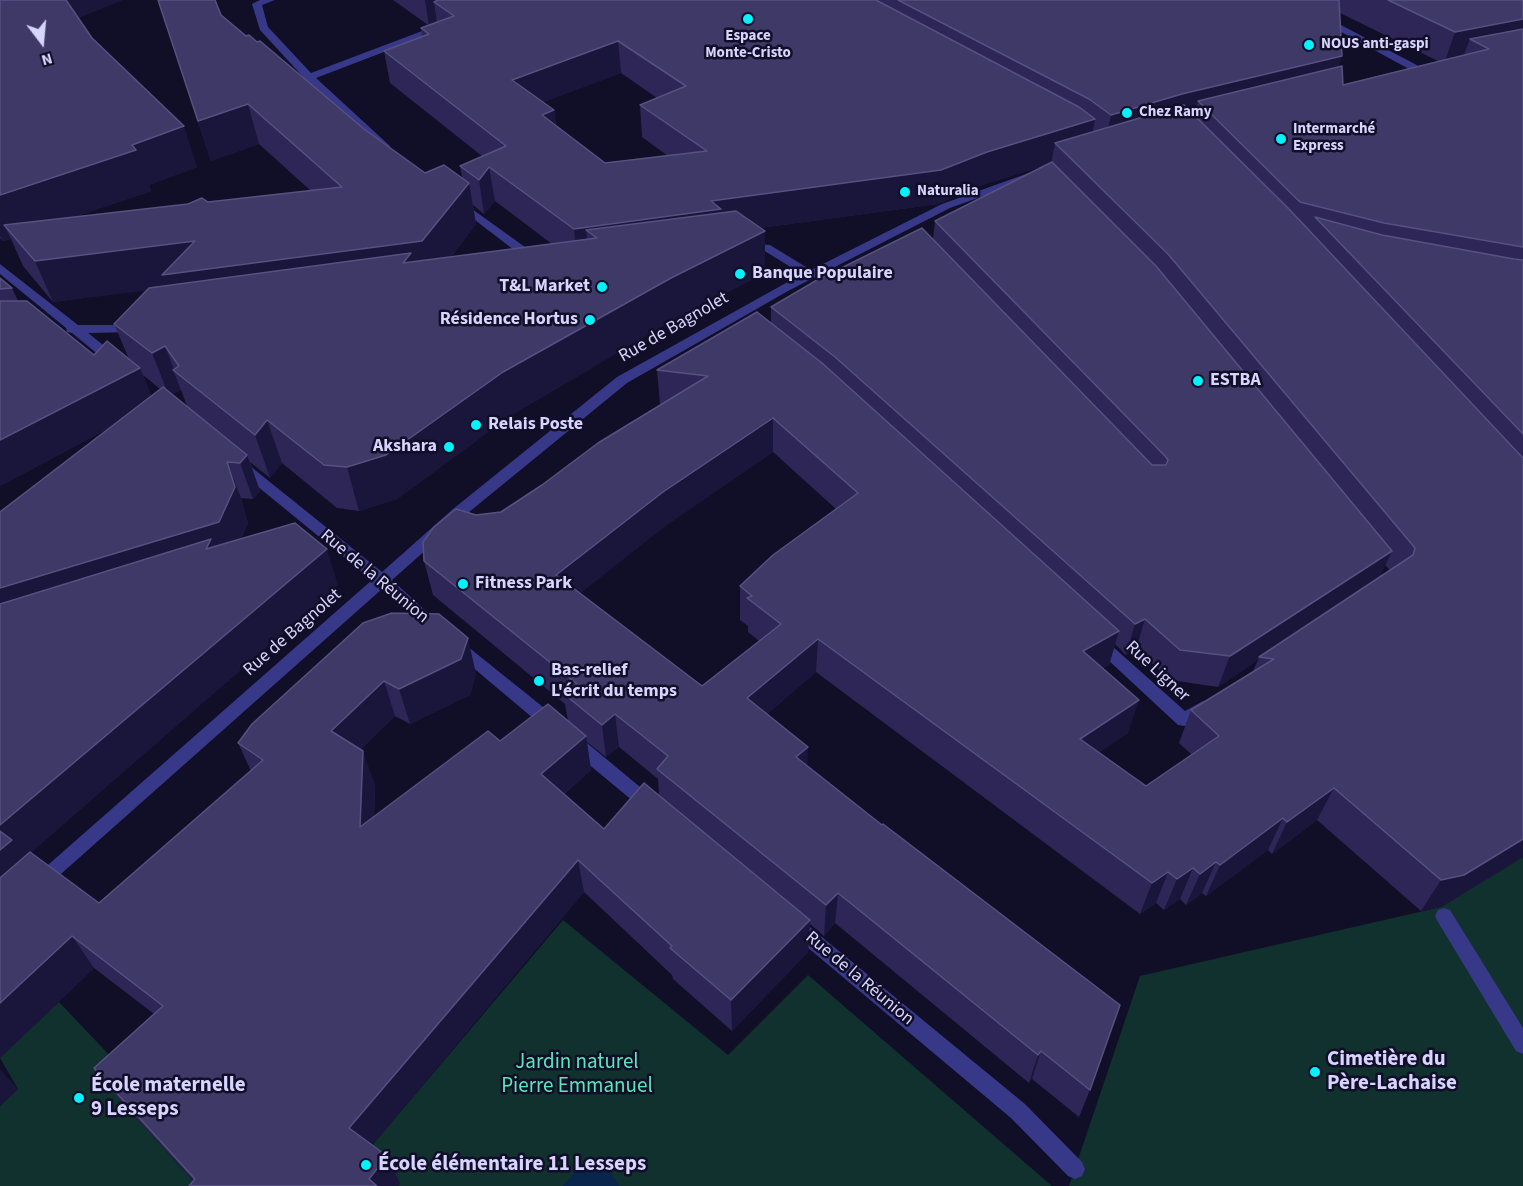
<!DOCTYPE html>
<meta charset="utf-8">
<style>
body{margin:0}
#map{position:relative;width:1523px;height:1186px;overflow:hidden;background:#110e27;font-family:"Source Sans 3",sans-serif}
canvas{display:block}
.north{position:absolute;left:12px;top:12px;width:60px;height:60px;-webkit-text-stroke:4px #110e27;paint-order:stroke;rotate:164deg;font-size:16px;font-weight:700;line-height:24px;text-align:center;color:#d7d4ff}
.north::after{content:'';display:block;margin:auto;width:21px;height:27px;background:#d7d4ff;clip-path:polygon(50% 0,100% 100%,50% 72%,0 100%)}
</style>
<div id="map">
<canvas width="1523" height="1186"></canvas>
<div class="north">N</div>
</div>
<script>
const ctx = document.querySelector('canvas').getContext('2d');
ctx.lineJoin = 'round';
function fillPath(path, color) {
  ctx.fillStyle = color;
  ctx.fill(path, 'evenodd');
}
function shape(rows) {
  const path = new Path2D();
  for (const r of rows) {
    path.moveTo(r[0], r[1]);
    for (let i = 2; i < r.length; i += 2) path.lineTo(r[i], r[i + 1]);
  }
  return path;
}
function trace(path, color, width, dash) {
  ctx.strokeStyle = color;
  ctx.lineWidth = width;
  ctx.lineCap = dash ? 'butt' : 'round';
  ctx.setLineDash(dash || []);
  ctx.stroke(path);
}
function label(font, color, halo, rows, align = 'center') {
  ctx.font = font + ' "Source Sans 3",sans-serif';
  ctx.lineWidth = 5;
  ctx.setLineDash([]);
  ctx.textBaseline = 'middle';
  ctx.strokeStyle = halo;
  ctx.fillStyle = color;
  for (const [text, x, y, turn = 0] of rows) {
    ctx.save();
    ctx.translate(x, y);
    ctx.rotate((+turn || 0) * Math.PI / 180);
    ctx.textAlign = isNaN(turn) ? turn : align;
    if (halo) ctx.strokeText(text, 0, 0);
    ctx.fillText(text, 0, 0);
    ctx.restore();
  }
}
const green = shape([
 [1523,857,1523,1186,1069,1186,1140,976,1441,907],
 [563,920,728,1055,808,975,1052,1186,398,1186,400,1184,364,1155],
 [59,1002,135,1082,118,1098,198,1186,0,1186,0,1106,18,1089,0,1058]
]);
const water = shape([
 [596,1158,609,1169,619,1186,563,1186,577,1169]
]);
const minor = shape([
 [260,0,275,0,262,5,268,27,311,73,438,25,444,25,444,29,316,78,390,146,390,150,382,150,305,79,260,30,252,4,260,0],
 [1324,16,1428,71,1429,73,1420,75,1321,21,1319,19,1324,16],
 [1040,169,1046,172,1044,174,950,208,788,291,627,383,463,517,392,580,439,623,442,627,439,631,429,631,382,589,44,889,38,892,32,889,29,884,32,879,372,580,235,468,233,465,235,462,245,462,382,572,453,509,617,377,802,274,763,250,742,247,742,243,770,245,811,270,942,204,1040,169],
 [458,199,539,257,539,263,531,263,454,204,452,202,458,199],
 [0,264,78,325,141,325,143,328,137,332,88,333,121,359,122,362,121,365,111,365,72,333,67,332,66,328,0,274,0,264],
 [1097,635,1102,637,1185,711,1203,701,1209,702,1211,707,1209,712,1190,725,1184,726,1178,725,1092,645,1089,641,1092,637,1097,635],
 [457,640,462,642,558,719,560,724,558,729,552,731,546,729,452,650,449,646,452,642,457,640],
 [575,736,581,738,657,801,659,806,657,811,651,813,645,811,569,748,567,743,569,738,575,736],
 [1444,908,1450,910,1523,1028,1523,1054,1516,1051,1438,922,1435,916,1438,910,1444,908],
 [794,917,800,919,1025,1104,1082,1162,1085,1169,1082,1176,1075,1179,1068,1176,1011,1118,788,931,785,925,788,919,794,917]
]);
const wall = shape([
 [0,0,122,0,78,18,92,38,197,167,149,185,151,191,74,217,311,191,259,144,211,161,158,0,215,0,221,15,364,129,425,173,462,177,460,166,482,156,390,83,384,51,422,36,421,28,428,25,393,0,1523,0,1523,857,1443,906,1421,911,1317,820,1272,854,1268,850,1206,896,1202,893,1186,905,1180,899,1164,910,1156,903,1140,914,816,672,767,714,807,765,1090,1090,1079,1117,1032,1079,1029,1083,835,923,824,936,810,924,808,952,732,1031,673,979,672,975,584,892,372,1145,387,1156,400,1183,398,1186,189,1186,194,1181,118,1098,94,1068,154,1014,94,968,0,1058,0,512,111,427,0,486,0,278,12,288,18,301,94,355,129,359,114,324,146,290,53,302,23,266,11,239,3,241,0,238],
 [1340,13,1438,61,1343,85,1338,67,1342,56],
 [621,73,657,98,640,105,642,137,668,156,605,163,556,125,554,110,543,102],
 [1047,165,935,221,933,239,771,307,771,322,657,370,660,404,661,404,542,485,501,512,476,515,424,561,433,595,565,704,568,721,500,741,374,817,375,785,361,749,395,716,410,724,470,695,476,674,363,623,238,743,251,771,99,903,30,853,338,585,241,539,248,523,241,498,253,499,260,491,250,462,270,478,282,463,337,508,359,511,397,499,510,416,673,320,765,273,760,228,938,204,982,185],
 [495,201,552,244,451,257,476,224,473,205,484,214],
 [143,375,160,389,151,396],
 [181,390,187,406,172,394],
 [773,452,836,509,740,586,740,620,748,626,748,632,759,641,702,686,580,593,665,526],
 [1385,565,1390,570,1380,577],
 [1115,644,1126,655,1136,649,1170,680,1218,687,1258,660,1253,671,1191,710,1179,743,1192,755,1146,786,1099,752,1128,733,1103,668,1109,665],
 [587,742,606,757,619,747,658,779,659,796,604,829,564,794,591,770]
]);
const shadedWall = shape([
 [61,0,122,0,69,22],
 [425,0,493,0,434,2,437,23,429,26],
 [1523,19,1523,47,1470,39,1462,60,1444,64,1455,32],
 [618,41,621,73,516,112,512,80],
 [1342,56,1332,88,1198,101,1193,122,1104,148,1111,115,1182,94],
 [248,104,259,144,211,161,198,121],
 [554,110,558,143,542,115],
 [1095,119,1089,152,1055,143,1051,164,982,185,938,204,722,233,597,238,586,230,590,261,577,262,574,229,711,201,987,152],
 [184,126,197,167,149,185,151,191,15,237,4,225,11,239,3,241,0,236,0,195],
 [489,167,495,201,484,214,479,180],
 [469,183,476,224,431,283,167,288,53,302,35,261],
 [765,231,765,273,673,320,510,416,397,499,359,511,347,467,503,372,671,278],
 [165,346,175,372,173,370,181,390,169,396,152,353],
 [140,368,154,404,0,486,0,440],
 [773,418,773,452,665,526,561,608,556,575,663,492],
 [267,420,282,463,270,478,255,435],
 [247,455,260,491,253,499,240,463],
 [227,462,241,498,248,523,233,558,0,631,0,588],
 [327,549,338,585,25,858,0,904,0,825],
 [1392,551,1378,581,1259,657,1258,660,1218,687,1230,656],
 [1145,619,1136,649,1126,655,1135,624],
 [1119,631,1109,665,1074,684,1083,651],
 [468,638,476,674,470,695,410,724,399,689],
 [818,639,816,672,747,731,747,698],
 [384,681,395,716,343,766,331,731],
 [1139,700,1128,733,1071,772,1080,739],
 [615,714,619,747,606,757,602,725],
 [586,736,591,770,547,808,541,774],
 [808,747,807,780,796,757],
 [363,751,375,785,372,861,360,827],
 [1334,788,1317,820,1272,854,1287,822],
 [1283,818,1268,850,1206,896,1220,865],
 [1523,839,1523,857,1443,906,1421,911,1441,880],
 [578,860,584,892,364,1155,349,1128],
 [1216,862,1202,893,1186,905,1200,874],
 [1193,868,1180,899,1164,910,1177,879],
 [1168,872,1156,903,1140,914,1152,883],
 [838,893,835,923,824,936,826,905],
 [810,920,808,952,732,1031,731,1000],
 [72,936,94,968,0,1058,0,1003],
 [1041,1051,1032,1079,1029,1083,1038,1055],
 [0,1069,18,1089,0,1106],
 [387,1156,400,1183,398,1186,373,1186,369,1179]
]);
const building = shape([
 [0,0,66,0,92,38,184,126,132,145,136,150,0,195,0,0],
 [158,0,215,0,221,15,246,36,249,35,257,42,260,41,364,129,425,173,444,165,469,183,422,241,162,275,195,241,35,261,4,225,188,204,202,198,208,202,342,187,248,104,198,121,158,0],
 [438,0,876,0,1079,107,1095,119,987,152,941,170,711,201,721,209,574,229,489,167,479,180,460,166,506,146,384,51,429,34,421,28,454,16,434,2,438,0],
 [618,41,686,86,640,105,707,151,605,163,542,115,554,110,512,80,618,41],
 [898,0,1339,0,1342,56,1182,94,1111,115,1089,99,898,0],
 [1388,0,1523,0,1523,19,1455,32,1388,0],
 [1523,29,1523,247,1384,223,1300,202,1198,101,1342,66,1343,85,1489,49,1470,39,1523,29],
 [1184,105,1289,209,1523,458,1523,839,1464,875,1441,880,1334,788,1287,822,1283,818,1220,865,1216,862,1200,874,1193,868,1177,879,1168,872,1152,883,818,639,747,698,808,747,796,757,882,825,883,824,1120,1005,1090,1090,1041,1051,1038,1055,838,893,826,905,657,769,668,756,615,714,602,725,564,694,577,684,424,561,423,542,434,527,456,509,476,515,501,512,542,485,598,443,708,376,657,370,757,312,822,363,1119,631,1083,651,1139,700,1080,739,1146,786,1219,736,1191,710,1274,659,1259,657,1413,555,1415,548,1168,254,1055,143,1184,105],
 [773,418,858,493,773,555,740,586,752,596,747,598,781,624,702,686,556,575,663,492,773,418],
 [1052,162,1156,266,1392,551,1230,656,1180,650,1145,619,1135,624,835,357,771,307,817,280,922,228,1152,465,1166,465,1168,460,1165,456,935,221,1052,162],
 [736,211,765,231,671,278,503,372,386,455,347,467,324,465,267,420,255,435,173,370,179,366,165,346,152,353,114,324,149,288,411,253,403,263,597,238,586,230,736,211],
 [1315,217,1382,235,1514,259,1523,260,1523,434,1315,217],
 [0,278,12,288,0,289,0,278],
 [0,301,27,301,94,355,107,341,140,368,0,440,0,301],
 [163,387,247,455,240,463,227,462,235,487,219,522,0,588,0,512,163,387],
 [295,523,327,549,0,825,0,604,211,539,206,549,295,523],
 [392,613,439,614,468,638,461,659,399,689,384,681,331,731,363,751,360,827,488,731,500,741,548,704,586,736,541,774,604,829,644,783,810,920,731,1000,670,948,672,946,578,860,349,1128,387,1156,369,1179,377,1186,189,1186,195,1179,94,1068,163,1006,72,936,0,1003,0,878,30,852,99,903,263,760,238,743,252,724,363,623,392,613],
 [0,831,12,840,0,850,0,831]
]);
const markers = [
 [748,19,6,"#00f4ff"],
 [1309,45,6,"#00f4ff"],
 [1127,113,6,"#00f4ff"],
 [1281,139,6,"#00f4ff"],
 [905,192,6,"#00f4ff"],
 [740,274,6,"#00f4ff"],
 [602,287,6,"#00f4ff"],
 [590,320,6,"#00f4ff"],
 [1198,381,6,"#00f4ff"],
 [476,425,6,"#00f4ff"],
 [449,447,6,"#00f4ff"],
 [463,584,6,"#00f4ff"],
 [539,681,6,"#00f4ff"],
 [1315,1072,6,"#00f4ff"],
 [79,1098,6,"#00f4ff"],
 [366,1165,6,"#00f4ff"]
];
const farPoinames = [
 ["Espace",748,37,"center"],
 ["Monte-Cristo",748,54,"center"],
 ["NOUS anti-gaspi",1321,45],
 ["Chez Ramy",1139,113],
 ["Intermarché",1293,130],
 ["Express",1293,147],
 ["Naturalia",917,192]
];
const poiNames = [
 ["Banque Populaire",752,274],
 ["T&L Market",590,287,"right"],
 ["Résidence Hortus",578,320,"right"],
 ["ESTBA",1210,381],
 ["Relais Poste",488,425],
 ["Akshara",437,447,"right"],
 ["Fitness Park",475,584],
 ["Bas-relief",551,671],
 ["L'écrit du temps",551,692]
];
const streetNames = [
 ["Rue de Bagnolet",674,328,-30],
 ["Rue de la Réunion",374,577,40],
 ["Rue de Bagnolet",293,633,-41],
 ["Rue Ligner",1157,672,43],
 ["Rue de la Réunion",859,979,40]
];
const nearPoinames = [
 ["Cimetière du",1327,1060],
 ["Père-Lachaise",1327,1084],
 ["École maternelle",91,1086],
 ["9 Lesseps",91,1110],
 ["École élémentaire 11 Lesseps",378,1165]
];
const nearParknames = [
 ["Jardin naturel",577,1063],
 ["Pierre Emmanuel",577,1087]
];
fillPath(green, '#11312e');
fillPath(water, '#0a254b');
fillPath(minor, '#373888');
fillPath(wall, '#2d2656');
fillPath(shadedWall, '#1a153b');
fillPath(building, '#3f3968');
trace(building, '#575180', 1.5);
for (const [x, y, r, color] of markers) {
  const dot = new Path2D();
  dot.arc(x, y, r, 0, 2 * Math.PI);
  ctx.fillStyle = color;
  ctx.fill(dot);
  trace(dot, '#110e27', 2);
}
label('bold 15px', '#d7d4ff', '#110e27', farPoinames, 'left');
label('bold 18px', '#d7d4ff', '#110e27', poiNames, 'left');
label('18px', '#d7d4ff', '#110e27', streetNames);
label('bold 21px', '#d7d4ff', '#110e27', nearPoinames, 'left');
label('21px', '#59e6bb', '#110e27', nearParknames);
</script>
